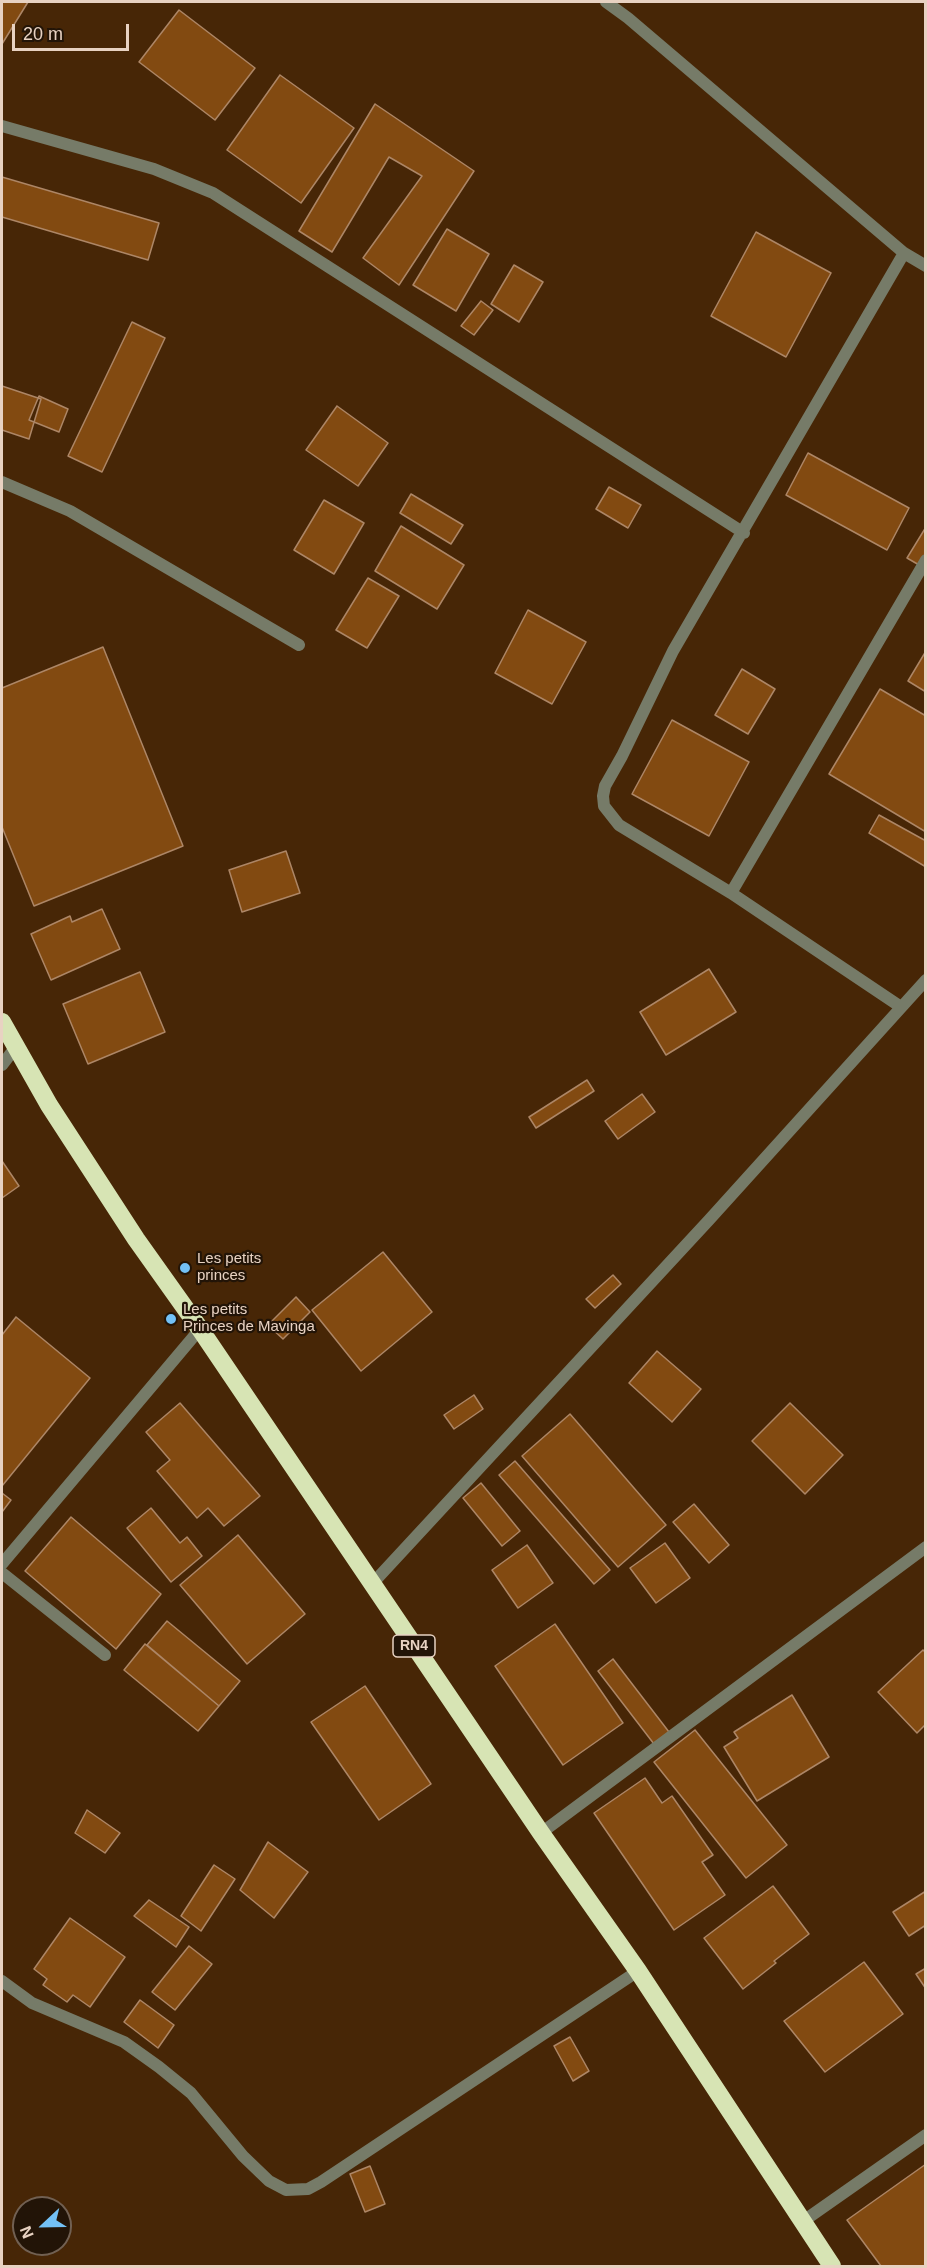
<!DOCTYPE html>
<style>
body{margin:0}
#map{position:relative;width:927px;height:2268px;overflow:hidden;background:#472606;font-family:Arial,sans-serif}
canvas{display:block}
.frame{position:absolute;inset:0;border:3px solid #e8d2c2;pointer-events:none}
.north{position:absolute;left:12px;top:2196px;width:60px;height:60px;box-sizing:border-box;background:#221407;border:2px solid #716052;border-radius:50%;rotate:248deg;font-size:16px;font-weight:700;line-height:24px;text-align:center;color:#e8d2c2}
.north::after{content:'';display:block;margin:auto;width:21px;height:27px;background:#73c1f6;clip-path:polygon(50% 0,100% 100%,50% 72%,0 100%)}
.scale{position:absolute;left:12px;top:24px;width:117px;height:27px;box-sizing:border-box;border:3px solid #e8d2c2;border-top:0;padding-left:8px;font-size:18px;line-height:21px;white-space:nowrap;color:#e8d2c2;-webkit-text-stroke:4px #221407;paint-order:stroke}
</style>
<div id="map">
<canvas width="927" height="2268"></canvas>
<div class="frame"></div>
<div class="north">N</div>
<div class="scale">20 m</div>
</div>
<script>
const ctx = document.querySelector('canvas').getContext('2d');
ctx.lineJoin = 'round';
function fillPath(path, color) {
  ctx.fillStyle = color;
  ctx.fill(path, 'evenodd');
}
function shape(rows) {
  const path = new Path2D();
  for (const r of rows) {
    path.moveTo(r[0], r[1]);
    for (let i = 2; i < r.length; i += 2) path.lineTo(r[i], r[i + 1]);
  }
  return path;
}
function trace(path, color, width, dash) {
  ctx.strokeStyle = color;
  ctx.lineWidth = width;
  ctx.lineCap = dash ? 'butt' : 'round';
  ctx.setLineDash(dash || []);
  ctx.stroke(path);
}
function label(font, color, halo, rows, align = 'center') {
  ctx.font = font + ' Arial,sans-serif';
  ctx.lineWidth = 4.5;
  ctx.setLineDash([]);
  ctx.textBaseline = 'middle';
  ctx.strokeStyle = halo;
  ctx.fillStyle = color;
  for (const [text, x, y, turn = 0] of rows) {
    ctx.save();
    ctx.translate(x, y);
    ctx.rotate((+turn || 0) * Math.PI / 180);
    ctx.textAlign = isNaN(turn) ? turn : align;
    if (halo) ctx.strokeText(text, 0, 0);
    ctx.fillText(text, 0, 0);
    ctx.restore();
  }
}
const building = shape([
 [2,2,28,2,2,44,2,2],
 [179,10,255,68,215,120,139,62,179,10],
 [280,75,354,128,301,203,227,150,280,75],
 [375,104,474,171,399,285,363,258,422,176,389,157,332,252,299,231,375,104],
 [2,177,159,223,148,260,2,217,2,177],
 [447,229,489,254,456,311,413,285,447,229],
 [756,232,831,273,786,357,711,316,756,232],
 [514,265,543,282,519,322,491,304,514,265],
 [481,301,493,310,474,335,461,326,481,301],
 [132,322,165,338,102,472,68,456,132,322],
 [2,386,41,399,29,439,2,430,2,386],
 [39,396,68,409,59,432,29,420,39,396],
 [337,406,388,443,358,486,306,450,337,406],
 [808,453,909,508,887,550,786,495,808,453],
 [609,487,641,505,628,528,596,509,609,487],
 [411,494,463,525,451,544,400,513,411,494],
 [324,500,364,523,334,574,294,550,324,500],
 [401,526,464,565,437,609,375,571,401,526],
 [926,527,926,569,907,558,926,527],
 [368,578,399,596,367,648,336,630,368,578],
 [528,610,586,642,552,704,495,673,528,610],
 [103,647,183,846,34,906,2,827,2,688,103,647],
 [926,651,926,692,908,681,926,651],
 [742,669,775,689,748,734,715,715,742,669],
 [880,689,926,716,926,832,829,774,880,689],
 [672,720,749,762,709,836,632,794,672,720],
 [879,815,926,841,926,867,869,833,879,815],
 [286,851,300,893,242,912,229,870,286,851],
 [102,909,120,949,51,980,31,934,70,916,72,922,102,909],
 [709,969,736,1012,666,1055,640,1012,709,969],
 [140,972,165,1032,88,1064,63,1004,140,972],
 [587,1080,594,1091,536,1128,529,1117,587,1080],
 [642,1094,655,1112,618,1139,605,1121,642,1094],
 [2,1161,19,1186,2,1198,2,1161],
 [383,1252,432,1312,361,1371,312,1310,383,1252],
 [613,1275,621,1284,595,1308,586,1299,613,1275],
 [296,1297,310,1312,283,1339,268,1325,296,1297],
 [16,1317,90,1378,2,1486,2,1335,16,1317],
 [657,1351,701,1389,672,1422,629,1383,657,1351],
 [474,1395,483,1409,454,1429,444,1415,474,1395],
 [180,1403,260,1496,224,1526,208,1508,197,1518,157,1471,170,1460,146,1432,180,1403],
 [790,1403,843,1455,805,1494,752,1441,790,1403],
 [570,1414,666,1525,618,1567,522,1456,570,1414],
 [515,1461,610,1570,594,1584,499,1475,515,1461],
 [481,1483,520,1531,502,1546,463,1498,481,1483],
 [2,1493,11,1500,2,1512,2,1493],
 [694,1504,729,1545,709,1563,673,1522,694,1504],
 [151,1508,180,1543,187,1537,202,1556,171,1582,127,1528,151,1508],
 [71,1517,161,1594,116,1649,25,1571,71,1517],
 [238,1535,305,1614,247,1664,180,1585,238,1535],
 [665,1543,690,1578,656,1603,630,1568,665,1543],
 [527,1545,553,1583,518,1608,492,1570,527,1545],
 [167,1621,240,1681,219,1706,147,1645,167,1621],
 [555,1624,623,1723,563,1765,495,1666,555,1624],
 [145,1644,219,1706,198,1731,124,1670,145,1644],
 [923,1650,926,1653,926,1724,917,1733,878,1692,923,1650],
 [613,1659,669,1732,654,1744,598,1671,613,1659],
 [365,1686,431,1784,379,1820,311,1722,365,1686],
 [792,1695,829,1757,757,1801,724,1747,738,1738,734,1732,792,1695],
 [695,1730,787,1845,746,1878,654,1762,695,1730],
 [645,1778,662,1803,672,1796,713,1855,702,1862,725,1895,674,1930,594,1813,645,1778],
 [87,1810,120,1833,105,1853,75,1833,87,1810],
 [268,1842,308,1872,274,1918,240,1890,268,1842],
 [214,1865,235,1879,201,1931,181,1916,214,1865],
 [773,1886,809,1934,774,1961,776,1963,743,1989,704,1938,773,1886],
 [926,1891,926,1925,909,1936,893,1912,926,1891],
 [149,1900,189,1927,176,1947,134,1916,149,1900],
 [70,1918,125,1957,90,2007,73,1995,67,2002,43,1985,47,1979,34,1969,70,1918],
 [189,1946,212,1964,175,2010,152,1992,189,1946],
 [864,1962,903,2014,825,2072,784,2021,864,1962],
 [926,1968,926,1989,916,1974,926,1968],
 [140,2000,174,2025,158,2048,124,2022,140,2000],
 [570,2037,589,2071,573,2081,554,2046,570,2037],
 [926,2164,926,2266,881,2266,847,2220,926,2164],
 [370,2166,385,2204,365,2212,350,2174,370,2166]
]);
const street = shape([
 [606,2,628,18,904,253,926,266],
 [2,126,154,169,213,193,744,533],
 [2,482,70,511,299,645],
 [731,893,926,560],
 [901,1007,731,893,619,825,604,806,603,796,605,786,622,756,673,651,904,253],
 [2,1065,15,1048],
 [2,1564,200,1329],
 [2,1573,105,1655],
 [372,1584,709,1220,926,980],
 [541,1833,926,1547],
 [2,1981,32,2003,124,2042,159,2067,191,2093,243,2156,269,2181,286,2190,308,2189,321,2182,638,1971],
 [802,2222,926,2135]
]);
const highway = shape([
 [2,1022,49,1105,136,1239,200,1329,541,1833,638,1971,832,2266]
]);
const markers = [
 [185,1268,6,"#73c1f6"],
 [171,1319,6,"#73c1f6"]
];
const shields = [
 [414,1646,42]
];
const shieldNames = [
 ["RN4",414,1646]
];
const poiNames = [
 ["Les petits",197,1259],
 ["princes",197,1276],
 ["Les petits",183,1310],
 ["Princes de Mavinga",183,1327]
];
fillPath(building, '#824a11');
trace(building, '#ad8666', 1.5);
trace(street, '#767b68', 12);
trace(highway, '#d7e4b4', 18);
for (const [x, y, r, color] of markers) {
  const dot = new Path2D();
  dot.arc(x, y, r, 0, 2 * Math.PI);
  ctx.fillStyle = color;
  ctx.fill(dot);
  trace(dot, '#221407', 2);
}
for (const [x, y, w] of shields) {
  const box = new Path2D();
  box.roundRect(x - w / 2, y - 11, w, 22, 4.5);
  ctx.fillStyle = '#221407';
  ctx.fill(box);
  trace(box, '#e8d2c2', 1.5);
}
label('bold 14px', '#e8d2c2', null, shieldNames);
label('15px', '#e8d2c2', '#221407', poiNames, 'left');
</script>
